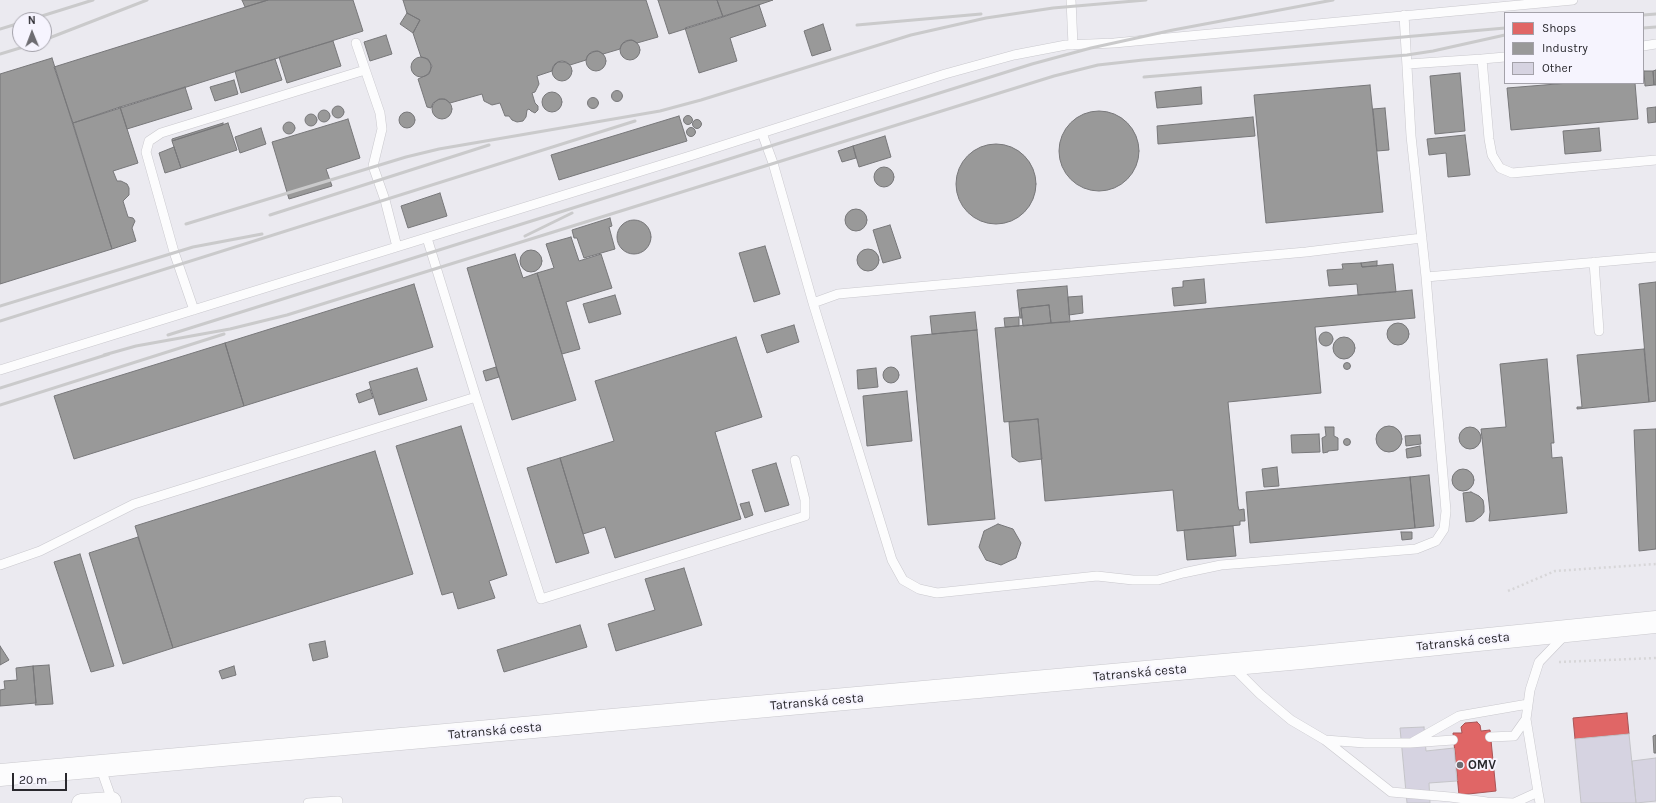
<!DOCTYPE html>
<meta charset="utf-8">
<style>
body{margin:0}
#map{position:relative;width:1656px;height:803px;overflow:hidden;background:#ebeaf0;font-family:Karla,sans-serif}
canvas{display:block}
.legend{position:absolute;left:1504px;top:12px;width:140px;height:72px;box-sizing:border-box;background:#f6f4fe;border:1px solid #a4a2aa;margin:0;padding:5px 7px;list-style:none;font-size:12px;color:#29282d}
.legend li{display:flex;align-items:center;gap:8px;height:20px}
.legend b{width:20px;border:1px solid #a4a2aa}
.north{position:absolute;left:12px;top:12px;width:40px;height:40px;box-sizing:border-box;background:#f6f4fe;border:1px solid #a4a2aa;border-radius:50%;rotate:359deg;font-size:11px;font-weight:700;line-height:16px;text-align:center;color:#29282d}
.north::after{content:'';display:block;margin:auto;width:14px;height:18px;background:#6d6c71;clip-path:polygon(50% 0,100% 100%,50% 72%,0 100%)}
.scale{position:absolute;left:12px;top:773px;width:55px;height:18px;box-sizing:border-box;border:2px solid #29282d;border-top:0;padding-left:5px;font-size:12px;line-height:14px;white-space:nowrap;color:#29282d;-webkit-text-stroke:3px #f6f4fe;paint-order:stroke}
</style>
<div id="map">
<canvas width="1656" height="803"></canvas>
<ul class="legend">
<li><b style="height:11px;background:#e06666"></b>Shops</li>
<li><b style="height:11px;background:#999"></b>Industry</li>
<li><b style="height:11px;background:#d6d3e1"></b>Other</li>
</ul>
<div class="north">N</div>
<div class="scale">20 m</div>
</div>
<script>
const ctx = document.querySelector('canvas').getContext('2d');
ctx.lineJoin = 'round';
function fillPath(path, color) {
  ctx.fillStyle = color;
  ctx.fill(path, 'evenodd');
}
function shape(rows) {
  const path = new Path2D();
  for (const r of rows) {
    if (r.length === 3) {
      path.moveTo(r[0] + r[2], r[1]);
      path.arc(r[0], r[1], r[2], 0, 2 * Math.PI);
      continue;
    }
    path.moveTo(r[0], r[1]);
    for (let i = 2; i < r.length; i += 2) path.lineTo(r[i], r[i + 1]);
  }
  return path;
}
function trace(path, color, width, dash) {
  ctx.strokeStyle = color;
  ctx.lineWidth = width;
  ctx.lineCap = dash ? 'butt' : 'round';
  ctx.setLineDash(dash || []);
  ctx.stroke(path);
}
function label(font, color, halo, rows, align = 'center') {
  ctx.font = font + ' Karla,sans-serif';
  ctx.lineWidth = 4;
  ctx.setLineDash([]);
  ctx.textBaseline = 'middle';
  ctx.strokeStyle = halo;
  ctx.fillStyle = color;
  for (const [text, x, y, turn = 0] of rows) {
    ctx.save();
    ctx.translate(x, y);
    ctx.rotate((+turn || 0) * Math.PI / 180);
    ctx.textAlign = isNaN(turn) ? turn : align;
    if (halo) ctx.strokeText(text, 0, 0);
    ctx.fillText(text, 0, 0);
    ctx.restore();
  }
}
const shops = shape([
 [1627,713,1629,734,1575,739,1573,718,1627,713],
 [1477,722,1480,725,1481,731,1490,730,1496,791,1459,795,1453,733,1462,733,1461,727,1465,723,1477,722]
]);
const industry = shape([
 [242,0,268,0,245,7,242,0],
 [268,0,353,0,363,31,73,123,54,67,268,0],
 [403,0,646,0,658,37,637,43,632,40,627,41,622,44,620,49,603,54,598,51,593,52,588,55,586,60,570,65,565,62,558,62,554,66,552,71,537,76,539,84,535,92,532,93,535,103,538,106,538,110,535,113,531,111,529,109,527,110,526,117,523,121,517,122,512,120,509,116,505,116,500,103,492,105,484,101,482,94,450,103,445,99,439,99,433,103,431,108,427,107,418,79,429,74,432,66,428,59,421,57,413,33,420,20,407,13,403,0],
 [658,0,717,0,723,17,669,34,658,0],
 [717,0,773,0,723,17,717,0],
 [759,5,766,26,730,38,737,61,699,73,685,28,759,5],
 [407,13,420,20,413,33,400,24,407,13],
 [823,24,831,50,812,56,804,31,823,24],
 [386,35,392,54,370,61,364,42,386,35],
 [630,50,10],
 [333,41,341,66,287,83,279,57,333,41],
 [596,61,10],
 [421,67,10],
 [52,58,112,249,0,284,0,74,52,58],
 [275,59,282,80,241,93,235,71,275,59],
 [562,71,10],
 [1656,70,1656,85,1654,85,1653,71,1656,70],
 [1644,71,1653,71,1654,85,1645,86,1644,71],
 [1460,73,1465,131,1435,134,1430,76,1460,73],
 [234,80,238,94,215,101,210,87,234,80],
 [1569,83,1635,83,1638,119,1511,130,1507,88,1569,83],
 [1370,85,1383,212,1266,223,1254,95,1370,85],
 [185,87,192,109,127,129,120,107,185,87],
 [1201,87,1202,104,1157,108,1155,92,1201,87],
 [617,96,5.5],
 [552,102,10],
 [593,103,5.5],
 [442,109,10],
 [338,112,6],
 [120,107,138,163,113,171,117,181,121,181,127,184,129,188,129,195,123,201,128,217,133,218,135,221,132,228,136,241,112,249,73,123,120,107],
 [1656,107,1656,122,1648,123,1647,108,1656,107],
 [1385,108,1389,150,1377,151,1373,109,1385,108],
 [324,116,6],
 [1099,151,40],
 [407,120,8],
 [311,120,6],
 [688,120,4.5],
 [679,116,687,141,559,180,551,155,679,116],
 [1253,117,1255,136,1158,144,1157,126,1253,117],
 [348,119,360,158,326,169,332,186,289,199,272,142,348,119],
 [697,124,4.5],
 [289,128,6],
 [223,123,223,125,172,141,172,139,223,123],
 [228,123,237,150,181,168,172,141,228,123],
 [691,132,4.5],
 [261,128,266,144,240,153,235,137,261,128],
 [1599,128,1601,151,1565,154,1563,131,1599,128],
 [1465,135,1470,175,1448,177,1446,153,1429,155,1427,139,1465,135],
 [885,136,891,157,859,167,853,146,885,136],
 [996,184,40],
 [853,146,856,158,842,162,838,151,853,146],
 [174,147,181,168,165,173,159,153,174,147],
 [884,177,10],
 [440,193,447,216,408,228,401,206,440,193],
 [856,220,11],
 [610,218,612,226,609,227,615,249,584,258,577,238,574,238,572,230,610,218],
 [634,237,17],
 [890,225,901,258,883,263,873,230,890,225],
 [571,237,579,261,601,254,612,288,566,302,580,349,562,354,537,273,554,268,546,244,571,237],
 [765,246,780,294,754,302,739,253,765,246],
 [868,260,11],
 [531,261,11],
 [515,254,523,278,537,273,576,400,512,420,467,268,515,254],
 [1377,261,1377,266,1362,267,1361,263,1377,261],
 [1361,263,1362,267,1393,264,1396,292,1358,295,1357,284,1329,286,1327,270,1343,269,1342,264,1361,263],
 [1204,279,1206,303,1174,306,1172,288,1183,287,1183,281,1204,279],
 [1656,282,1656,401,1649,402,1639,284,1656,282],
 [414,284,433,347,244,406,225,343,414,284],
 [1067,286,1070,322,1051,323,1049,305,1021,308,1022,318,1020,318,1017,290,1067,286],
 [1412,290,1415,318,1315,327,1321,393,1228,402,1238,506,1239,510,1244,509,1245,521,1240,521,1240,525,1177,531,1173,490,1045,501,1038,419,1004,422,995,328,1412,290],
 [615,295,621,314,589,323,583,304,615,295],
 [1082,296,1083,313,1069,315,1068,297,1082,296],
 [1049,305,1051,323,1023,326,1021,308,1049,305],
 [975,312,977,330,932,334,930,316,975,312],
 [1019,317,1019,326,1005,327,1004,318,1019,317],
 [1398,334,11],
 [794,325,799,342,767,353,761,335,794,325],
 [977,330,995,519,928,525,911,336,977,330],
 [1326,339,7],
 [1344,348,11],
 [736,337,762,417,715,432,741,519,615,558,605,527,583,534,560,458,614,441,595,381,736,337],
 [225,343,244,406,74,459,54,396,225,343],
 [1644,349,1649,402,1577,409,1577,407,1582,407,1577,355,1644,349],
 [1547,359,1554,443,1551,443,1552,458,1562,457,1567,513,1489,521,1490,512,1481,429,1506,427,1500,364,1547,359],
 [1347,366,3.5],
 [891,375,8],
 [496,367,499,377,486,381,483,371,496,367],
 [417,368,427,400,379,415,369,382,417,368],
 [876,368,878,387,858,389,857,370,876,368],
 [370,389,373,398,359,403,356,394,370,389],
 [907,391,912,441,867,446,863,396,907,391],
 [1038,419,1042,459,1019,462,1012,457,1009,422,1038,419],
 [461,426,507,575,489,581,495,598,458,609,453,592,442,595,396,446,461,426],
 [1389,439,13],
 [1470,438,11],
 [1325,427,1334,427,1334,436,1338,438,1338,450,1328,451,1328,452,1323,453,1322,438,1326,436,1325,427],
 [1656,429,1656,549,1639,551,1634,430,1656,429],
 [1319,434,1320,452,1292,453,1291,435,1319,434],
 [1420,435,1421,444,1406,446,1405,436,1420,435],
 [1347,442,3.5],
 [1420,446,1421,456,1407,458,1406,449,1420,446],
 [375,451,413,574,173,648,135,526,375,451],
 [560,458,589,553,556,563,527,468,560,458],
 [776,463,789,505,765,512,752,470,776,463],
 [1277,467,1279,486,1264,487,1262,469,1277,467],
 [1463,480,11],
 [1429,475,1434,526,1415,528,1410,477,1429,475],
 [1410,477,1415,528,1250,543,1246,492,1410,477],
 [1471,492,1479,496,1483,500,1484,506,1484,512,1481,516,1474,521,1466,522,1463,493,1471,492],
 [749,502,753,515,745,518,740,504,749,502],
 [998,524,1013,529,1021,543,1016,558,1001,565,986,560,979,547,984,531,998,524],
 [1233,526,1236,556,1187,560,1184,530,1233,526],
 [1401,532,1412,532,1412,539,1402,540,1401,532],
 [138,537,173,648,123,664,89,553,138,537],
 [80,554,114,666,91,672,54,562,80,554],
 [684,568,702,625,616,651,608,624,655,610,645,579,684,568],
 [580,625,587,647,504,672,497,650,580,625],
 [325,641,328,657,313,661,309,644,325,641],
 [0,646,9,660,0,665,0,646],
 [49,665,53,704,35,705,36,703,33,666,49,665],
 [33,666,36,703,0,706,0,690,5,689,4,681,17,680,16,668,33,666],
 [234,666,236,675,222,679,219,671,234,666],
 [1656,735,1656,753,1654,753,1653,736,1656,735]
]);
const building = shape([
 [1424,727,1426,751,1454,748,1457,781,1429,783,1430,803,1407,803,1400,728,1424,727],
 [1629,734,1636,803,1581,803,1575,739,1629,734],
 [1656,758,1656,801,1636,803,1632,761,1656,758]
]);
const path = shape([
 [1508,591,1555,571,1656,564],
 [1559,662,1656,658]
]);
const service = shape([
 [1071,0,1073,45],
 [1404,15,1411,136,1426,277,1656,257],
 [356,43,380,113,382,129,373,166,385,200,397,247],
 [1643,46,1656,44],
 [1482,59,1505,57],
 [1408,64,1482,59,1489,139,1492,155,1500,168,1512,173,1656,160],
 [762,133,773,163,813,303,892,560,903,580,919,589,937,593,1097,576,1133,580,1158,580,1183,573,1221,565,1416,549,1436,541,1444,529,1446,511,1426,277],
 [427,238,476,397],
 [1594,262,1599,331],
 [813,303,838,294,1306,252,1422,238],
 [194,310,174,252,146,152,149,141,161,133,365,70],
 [0,370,690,156,945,74,1014,55,1066,45,1114,43,1573,0],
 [0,565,40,551,134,504,476,397,541,599,805,516,805,500,795,460],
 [1232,666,1260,694,1291,720,1325,740,1365,743,1410,743,1453,740],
 [1490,737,1514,736,1526,719,1530,690,1539,662,1565,635],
 [1325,740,1391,792,1450,797,1487,802,1514,803,1538,792,1526,719],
 [1413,742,1459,716,1528,704],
 [100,766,113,803],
 [1538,792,1540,803],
 [308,803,338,801,338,803]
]);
const minor = shape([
 [81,803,112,801]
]);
const primary = shape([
 [0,775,1301,658,1656,622]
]);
const rail = shape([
 [1643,15,1656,14],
 [29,20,93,0],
 [857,25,981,14],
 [1643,28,1656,27],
 [0,29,20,23],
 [44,40,147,0],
 [0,54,33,44],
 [1144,77,1407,55,1433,51,1505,35],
 [270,215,489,145],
 [186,224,406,157,439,149,660,111,701,100,911,35,986,18,1053,8,1146,0],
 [525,236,572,213],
 [0,306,193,247,262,234],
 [0,321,635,121],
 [168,335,1032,64,1091,48,1173,30,1333,0],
 [104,355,136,346,230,329,287,315,1054,76,1098,65,1143,60,1505,28],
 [0,388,109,354],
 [0,405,224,334]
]);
const markers = [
 [1460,765,4,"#6d6c71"]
];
const streetNames = [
 ["Tatranská cesta",1463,642,-6],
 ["Tatranská cesta",1140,673,-5],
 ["Tatranská cesta",817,702,-5],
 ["Tatranská cesta",495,731,-5]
];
const poiNames = [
 ["OMV",1468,765]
];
fillPath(shops, '#e06666');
trace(shops, '#a95355', 1);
fillPath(industry, '#999');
trace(industry, '#777779', 1);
fillPath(building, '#d6d3e1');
trace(building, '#c4c4c8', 1);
trace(service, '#c9c8cd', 10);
trace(minor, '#c9c8cd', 19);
trace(primary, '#c9c8cd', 23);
trace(path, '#d7d6d8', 2.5, [2, 3]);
trace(service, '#fcfcfd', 9);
trace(minor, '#fcfcfd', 18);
trace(primary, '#fcfcfd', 22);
trace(rail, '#cacacb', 3);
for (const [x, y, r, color] of markers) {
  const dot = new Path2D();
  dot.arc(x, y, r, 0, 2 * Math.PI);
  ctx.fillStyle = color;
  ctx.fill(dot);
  trace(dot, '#f6f4fe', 1.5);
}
label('13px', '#29282d', '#f6f4fe', streetNames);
label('bold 13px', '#29282d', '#f6f4fe', poiNames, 'left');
</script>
